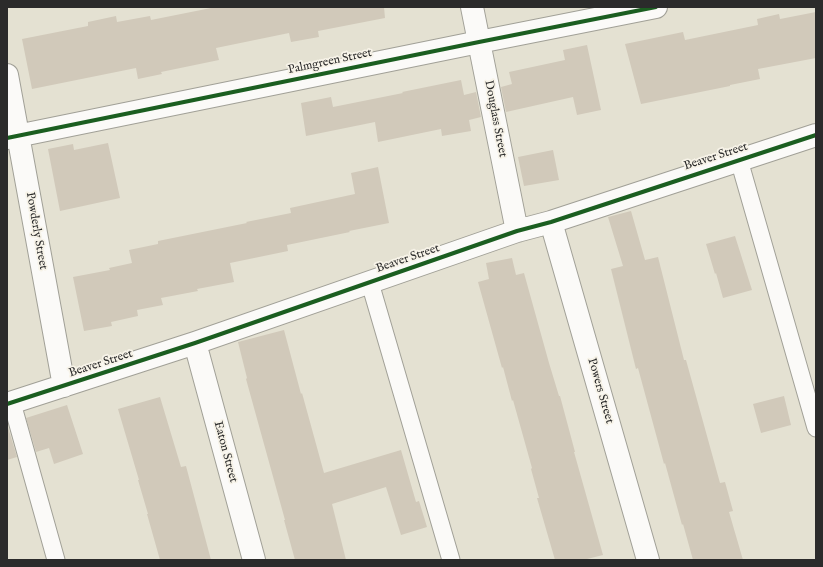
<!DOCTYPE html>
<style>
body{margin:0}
#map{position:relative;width:823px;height:567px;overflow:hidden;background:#e4e1d2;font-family:"IM FELL English",serif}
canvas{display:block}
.frame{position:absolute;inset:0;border:8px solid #2b2b2b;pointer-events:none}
</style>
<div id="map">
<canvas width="823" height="567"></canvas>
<div class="frame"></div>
</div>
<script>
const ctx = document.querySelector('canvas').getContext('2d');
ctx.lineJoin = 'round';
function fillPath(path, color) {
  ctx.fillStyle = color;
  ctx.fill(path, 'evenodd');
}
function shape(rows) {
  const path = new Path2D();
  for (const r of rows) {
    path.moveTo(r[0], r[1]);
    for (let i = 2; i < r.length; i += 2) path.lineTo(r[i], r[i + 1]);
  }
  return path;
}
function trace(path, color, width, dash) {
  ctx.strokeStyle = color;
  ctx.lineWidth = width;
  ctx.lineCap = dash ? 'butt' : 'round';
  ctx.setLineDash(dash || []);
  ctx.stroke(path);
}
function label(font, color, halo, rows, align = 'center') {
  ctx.font = font + ' "IM FELL English",serif';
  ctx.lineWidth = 3.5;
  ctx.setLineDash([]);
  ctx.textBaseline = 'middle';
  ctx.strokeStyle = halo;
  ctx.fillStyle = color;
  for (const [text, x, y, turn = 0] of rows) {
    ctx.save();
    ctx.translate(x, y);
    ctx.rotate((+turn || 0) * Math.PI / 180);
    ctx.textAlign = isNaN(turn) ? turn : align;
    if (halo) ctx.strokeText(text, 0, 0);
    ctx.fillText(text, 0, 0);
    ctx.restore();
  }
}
const building = shape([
 [216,7,384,7,385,18,318,31,319,37,291,42,289,33,216,48,219,60,161,72,162,74,138,79,136,68,32,89,22,39,88,26,88,22,116,16,117,22,150,16,151,20],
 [816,12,816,58,758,69,760,79,730,85,730,86,641,104,625,44,683,32,685,40,758,25,757,19,779,14,780,19],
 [587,45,601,110,577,115,573,97,506,112,501,87,512,84,509,72,565,60,563,50],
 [461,80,464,95,476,92,481,117,469,120,471,131,442,136,441,129,378,142,375,122,306,136,301,103,331,97,333,107,403,93,402,92],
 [108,143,120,198,60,211,48,149,73,144,74,150],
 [553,150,559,180,524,186,518,157],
 [378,167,389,223,349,231,350,232,287,245,288,251,230,263,234,282,197,289,198,291,161,298,163,305,137,310,138,316,111,322,112,326,84,331,73,277,110,270,109,268,132,263,129,250,158,244,158,241,247,223,246,222,291,213,290,208,355,194,351,173],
 [631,211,645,260,658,257,684,360,686,360,720,483,725,482,733,511,729,512,743,560,693,560,683,524,682,525,665,463,664,464,638,368,636,369,611,269,623,266,608,217],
 [735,236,752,290,723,298,716,273,715,274,706,244],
 [512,258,516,275,524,273,549,363,559,396,560,396,575,452,574,452,603,555,583,560,555,560,537,498,539,498,531,469,532,468,513,400,512,401,503,367,502,368,478,282,489,279,486,263],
 [284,330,301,394,302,393,324,473,401,450,416,502,419,501,427,527,401,535,386,487,332,504,346,560,295,560,284,520,285,520,246,379,247,378,238,342],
 [784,396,791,425,761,433,753,404],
 [160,397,181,467,186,466,211,560,160,560,147,514,148,514,138,480,139,480,118,409],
 [67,405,83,454,54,464,49,448,36,452,26,418],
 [7,424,17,457,7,460]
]);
const service = shape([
 [739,160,816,428],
 [370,283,451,560],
 [12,403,56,560]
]);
const minor = shape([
 [472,7,479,42,517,231],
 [7,75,64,386],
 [7,138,479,42,656,7],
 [551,222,648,560],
 [195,343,254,560],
 [7,404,195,343,517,231,551,222,816,135]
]);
const cycleway = shape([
 [7,138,479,42,656,7],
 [7,404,195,343,517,231,551,222,816,135]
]);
const streetNames = [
 ["Palmgreen Street",330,62,-12],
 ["Douglass Street",495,119,79],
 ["Beaver Street",716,157,-18],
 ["Powderly Street",36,231,80],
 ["Beaver Street",408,259,-19],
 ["Beaver Street",101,364,-18],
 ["Powers Street",600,391,74],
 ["Eaton Street",225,452,75]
];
fillPath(building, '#d1c9ba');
trace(service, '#a1a097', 19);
trace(minor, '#a1a097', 24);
trace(service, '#fbfaf8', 17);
trace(minor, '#fbfaf8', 22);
trace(cycleway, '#1b5e20', 4);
label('12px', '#2b2b2b', '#f7f3e8', streetNames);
</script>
